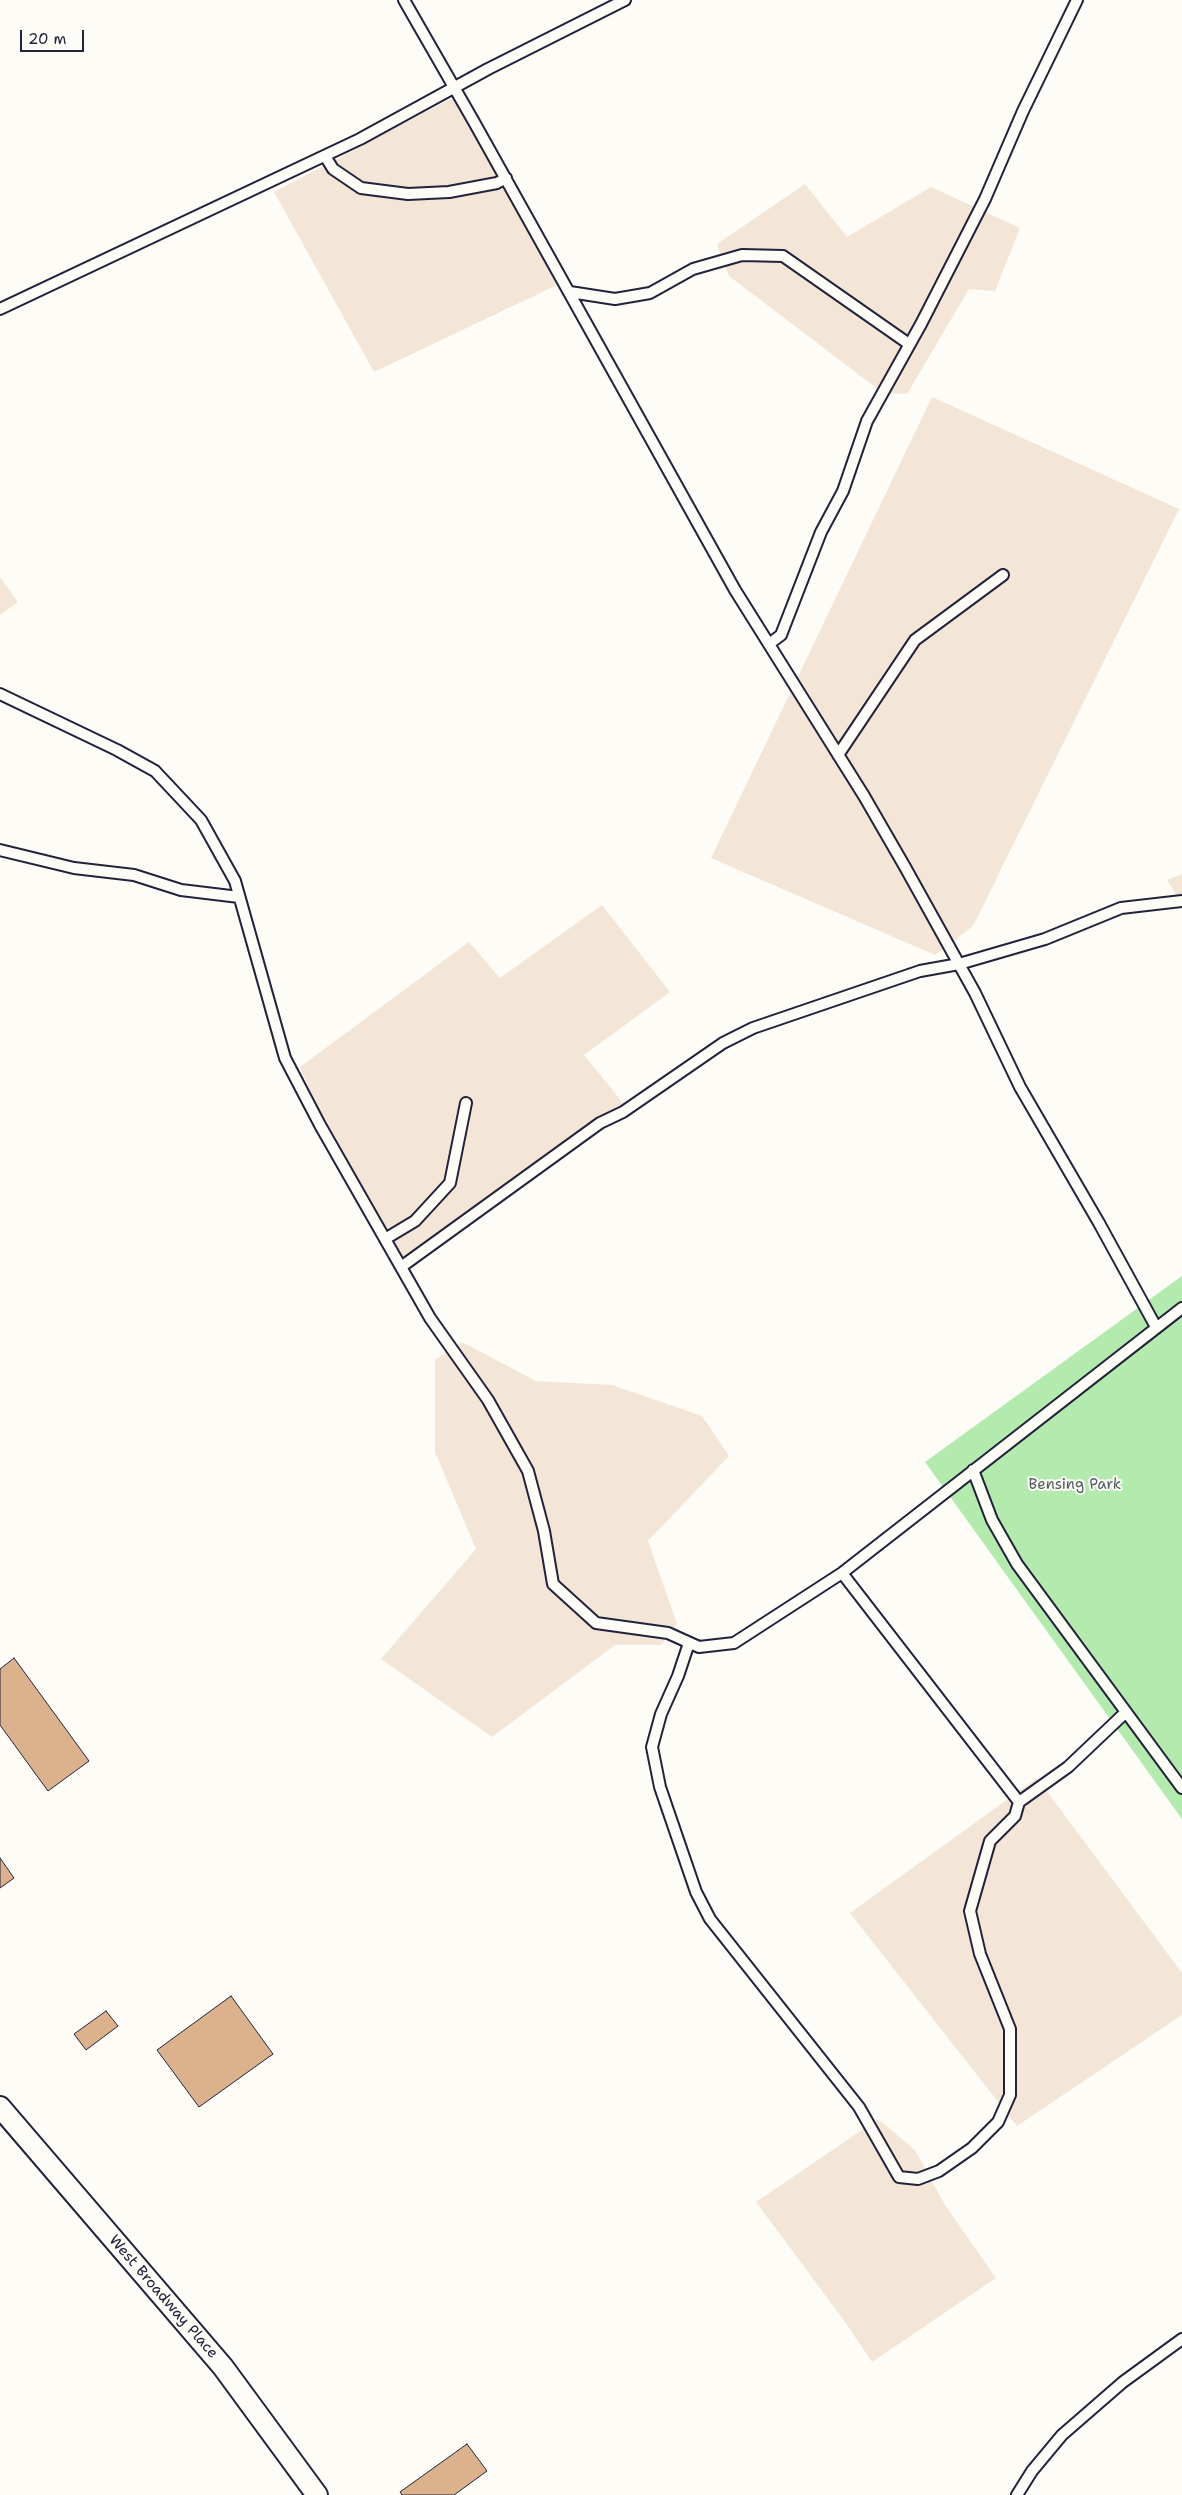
<!DOCTYPE html>
<style>
body{margin:0}
#map{position:relative;width:1182px;height:2495px;overflow:hidden;background:#fdfcf7;font-family:"Shantell Sans",sans-serif}
canvas{display:block}
.scale{position:absolute;left:20px;top:30px;width:64px;height:22px;box-sizing:border-box;border:2px solid #22223b;border-top:0;padding-left:6px;font-size:15px;line-height:18px;white-space:nowrap;color:#22223b;-webkit-text-stroke:4px #fdfcf7;paint-order:stroke}
</style>
<div id="map">
<canvas width="1182" height="2495"></canvas>
<div class="scale">20 m</div>
</div>
<script>
const ctx = document.querySelector('canvas').getContext('2d');
ctx.lineJoin = 'round';
function fillPath(path, color) {
  ctx.fillStyle = color;
  ctx.fill(path, 'evenodd');
}
function shape(rows) {
  const path = new Path2D();
  for (const r of rows) {
    path.moveTo(r[0], r[1]);
    for (let i = 2; i < r.length; i += 2) path.lineTo(r[i], r[i + 1]);
  }
  return path;
}
function trace(path, color, width, dash) {
  ctx.strokeStyle = color;
  ctx.lineWidth = width;
  ctx.lineCap = dash ? 'butt' : 'round';
  ctx.setLineDash(dash || []);
  ctx.stroke(path);
}
function label(font, color, halo, rows, align = 'center') {
  ctx.font = font + ' "Shantell Sans",sans-serif';
  ctx.lineWidth = 4;
  ctx.setLineDash([]);
  ctx.textBaseline = 'middle';
  ctx.strokeStyle = halo;
  ctx.fillStyle = color;
  for (const [text, x, y, turn = 0] of rows) {
    ctx.save();
    ctx.translate(x, y);
    ctx.rotate((+turn || 0) * Math.PI / 180);
    ctx.textAlign = isNaN(turn) ? turn : align;
    if (halo) ctx.strokeText(text, 0, 0);
    ctx.fillText(text, 0, 0);
    ctx.restore();
  }
}
const built = shape([
 [454,97,557,285,374,372,274,192],
 [805,184,847,237,931,187,1020,228,995,291,969,289,907,394,883,393,729,276,717,244],
 [932,397,1179,509,973,926,935,955,711,858],
 [0,577,18,602,0,615],
 [1182,874,1182,903,1167,880],
 [602,905,670,992,584,1055,623,1103,403,1257,317,1105,300,1067,469,942,500,978],
 [462,1342,536,1381,612,1385,702,1416,729,1456,648,1541,677,1624,661,1645,615,1645,492,1737,381,1659,476,1549,435,1452,435,1360],
 [1037,1778,1182,1973,1182,2015,1017,2126,850,1913],
 [878,2119,915,2150,945,2205,996,2278,872,2362,843,2319,756,2202]
]);
const green = shape([
 [1182,1276,1182,1819,925,1462]
]);
const building = shape([
 [14,1658,89,1761,48,1791,0,1725,0,1669,14,1658],
 [0,1858,14,1878,0,1888,0,1858],
 [231,1996,273,2054,199,2107,157,2050,231,1996],
 [106,2011,118,2026,86,2050,74,2034,106,2011],
 [467,2444,487,2471,454,2495,402,2495,400,2492,467,2444]
]);
const lane = shape([
 [404,0,474,122,735,590,864,796,905,867,975,993,1020,1087,1099,1223,1156,1327],
 [325,156,333,169,361,188,408,194,449,192,497,183,506,178],
 [570,292,615,299,650,293,693,269,742,255,783,256,909,344],
 [0,309,360,139,488,69,625,0],
 [769,644,781,635,821,532,843,491,867,421,921,324,985,199,1023,111,1077,0],
 [0,694,117,750,155,771,201,820,235,881,285,1058,320,1125,430,1318,488,1400,528,1471,544,1531,553,1584,596,1623,668,1633,699,1647,734,1643,842,1573,1182,1308],
 [838,755,915,640,1003,575],
 [0,850,74,868,134,875,181,890,239,897],
 [385,1239,415,1221,450,1183,466,1103],
 [401,1267,600,1123,623,1112,723,1043,753,1028,920,971,959,964,1045,939,1121,908,1182,901],
 [973,1470,992,1520,1017,1564,1182,1788],
 [689,1643,678,1676,661,1714,652,1747,660,1787,696,1892,710,1919,859,2107,899,2177,918,2179,939,2171,972,2148,998,2122,1010,2095,1010,2029,980,1954,970,1911,990,1841,1015,1816,1019,1802,842,1573],
 [1019,1802,1068,1767,1126,1712],
 [1017,2495,1032,2471,1062,2435,1123,2382,1182,2339]
]);
const street = shape([
 [0,2107,223,2367,317,2495]
]);
const parkNames = [
 ["Bensing Park",1075,1485]
];
const streetNames = [
 ["West Broadway Place",163,2297,49]
];
fillPath(built, '#f3e6d7');
fillPath(green, '#b3eaad');
fillPath(building, '#dbb28b');
trace(building, '#22223b', 1);
trace(lane, '#22223b', 14);
trace(street, '#22223b', 24);
trace(lane, '#fdfcf7', 10);
trace(street, '#fdfcf7', 20);
label('15px', '#4e5e5d', '#fdfcf7', parkNames);
label('15px', '#22223b', '#fdfcf7', streetNames);
</script>
